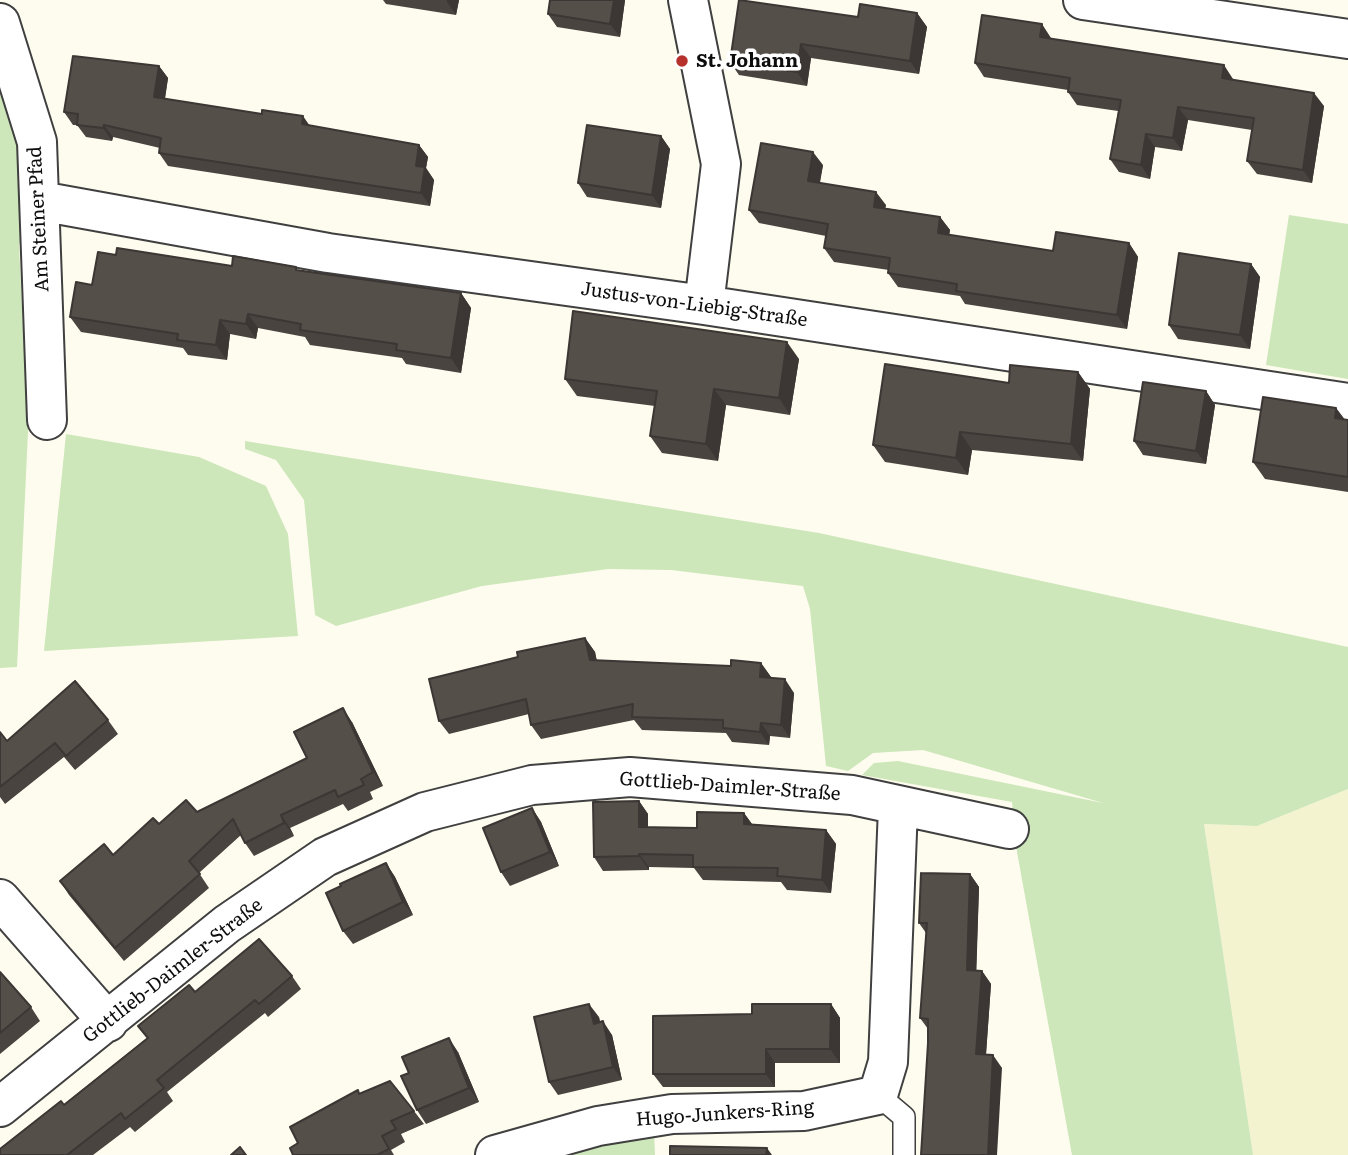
<!DOCTYPE html>
<meta charset="utf-8">
<style>
body{margin:0}
canvas{display:block;background:#fefcee}
</style>
<canvas width="1348" height="1155"></canvas>
<script>
const ctx = document.querySelector('canvas').getContext('2d');
ctx.lineJoin = 'round';
function fillPath(path, color) {
  ctx.fillStyle = color;
  ctx.fill(path, 'evenodd');
}
function shape(rows) {
  const path = new Path2D();
  for (const r of rows) {
    path.moveTo(r[0], r[1]);
    for (let i = 2; i < r.length; i += 2) path.lineTo(r[i], r[i + 1]);
  }
  return path;
}
function trace(path, color, width, dash) {
  ctx.strokeStyle = color;
  ctx.lineWidth = width;
  ctx.lineCap = dash ? 'butt' : 'round';
  ctx.setLineDash(dash || []);
  ctx.stroke(path);
}
function label(font, color, halo, rows, align = 'center') {
  ctx.font = font + ' Literata,serif';
  ctx.lineWidth = 7;
  ctx.setLineDash([]);
  ctx.textBaseline = 'middle';
  ctx.strokeStyle = halo;
  ctx.fillStyle = color;
  for (const [text, x, y, turn = 0] of rows) {
    ctx.save();
    ctx.translate(x, y);
    ctx.rotate((+turn || 0) * Math.PI / 180);
    ctx.textAlign = isNaN(turn) ? turn : align;
    if (halo) ctx.strokeText(text, 0, 0);
    ctx.fillText(text, 0, 0);
    ctx.restore();
  }
}
const farmland = shape([
 [1348,789,1348,1155,1253,1155,1204,824,1257,826]
]);
const green = shape([
 [0,23,40,201,19,245,28,432,17,667,0,668],
 [1289,215,1348,224,1348,379,1266,365],
 [66,434,199,457,266,486,288,534,298,636,44,651],
 [245,441,819,533,1348,647,1348,789,1257,826,1204,824,1253,1155,1072,1155,1017,852,1012,802,862,775,874,763,898,761,1103,803,923,750,873,753,848,771,826,766,810,609,803,586,671,570,608,569,482,586,336,626,315,615,304,500,276,460,245,449],
 [654,1131,655,1155,545,1155]
]);
const service = shape([
 [878,1095,904,1117,904,1155]
]);
const minor = shape([
 [688,0,721,164,704,305],
 [1083,0,1348,39],
 [0,23,37,142,47,420],
 [40,201,328,253,704,305,1348,403],
 [0,899,108,1022],
 [0,1107,227,924,325,857,425,812,532,785,630,777,852,795,1009,829],
 [495,1155,598,1126,672,1114,804,1111,878,1095,888,1062,898,807]
]);
const wall = shape([
 [383,0,459,0,456,15,386,4],
 [625,0,620,37,557,27,548,14],
 [917,13,927,27,919,74,811,58,807,86,739,75,730,62,858,17],
 [1051,38,1051,39,1233,79,1233,80,1324,106,1312,183,1257,174,1247,161,1252,130,1188,120,1182,151,1155,147,1150,179,1119,172,1110,159,1118,111,1077,105,1068,92,1068,90,984,77,975,63],
 [159,66,168,78,165,99,419,145,428,157,426,168,434,180,430,206,168,166,159,153,160,148,113,137,112,141,86,137,77,125,73,125,64,112],
 [661,136,670,149,661,208,587,197,578,183],
 [823,165,820,183,886,205,885,208,940,217,950,230,949,235,1053,251,1129,243,1138,257,1127,329,965,304,960,296,898,287,888,273,889,270,834,262,824,248,826,236,759,223,749,210],
 [116,255,232,266,298,271,461,293,471,308,461,373,406,364,402,358,310,345,305,337,258,328,256,339,230,334,227,360,188,355,183,348,81,332,70,317,92,285],
 [1251,264,1260,277,1250,349,1178,339,1169,325],
 [799,359,790,415,726,405,718,461,662,453,650,436,655,406,577,396,565,379],
 [1078,372,1090,389,1083,461,972,450,968,475,885,462,873,445,1009,383],
 [1206,391,1215,405,1206,464,1143,455,1134,441],
 [1336,408,1345,420,1348,420,1348,492,1265,479,1253,462],
 [585,638,595,652,597,661,731,666,761,663,771,677,771,678,794,693,790,738,770,736,769,745,732,742,726,733,642,730,634,720,541,739,531,725,529,714,449,734,439,721,518,657],
 [108,720,118,734,75,770,64,757,5,804,0,797,0,732,7,741],
 [352,722,383,786,370,792,373,799,348,811,343,804,290,828,294,836,254,856,245,843,241,835,199,873,209,888,124,961,69,895,60,881,113,855,159,824,197,812,307,758],
 [639,801,648,814,648,827,697,828,744,813,752,824,826,830,836,844,831,893,787,890,781,882,703,880,694,868,649,867,649,870,603,871,594,857],
 [532,808,541,822,559,866,510,886,501,872],
 [386,863,395,877,413,915,353,944,343,931],
 [970,874,979,887,976,971,982,971,991,984,986,1055,1002,1068,928,1043,928,1029,920,1018,926,933,919,923],
 [0,972,31,1007,40,1021,0,1054],
 [292,976,301,989,268,1017,265,1013,167,1092,173,1101,135,1132,130,1127,93,1155,0,1155,147,1038,138,1026,195,992],
 [831,1004,840,1018,840,1063,775,1063,775,1087,663,1087,653,1074,752,1014],
 [599,1017,600,1022,612,1035,622,1080,558,1095,549,1082],
 [458,1052,479,1102,426,1124,417,1110,409,1073],
 [360,1093,414,1111,424,1124,401,1134,405,1142,391,1150,394,1155,293,1155,298,1143]
]);
const shadedWall = shape([
 [447,0,459,0,456,15,447,2],
 [614,0,625,0,620,37,610,24],
 [917,13,927,27,919,74,910,61],
 [1042,24,1051,38,1049,51,1040,37],
 [801,44,811,58,807,86,797,72],
 [1224,65,1233,79,1231,92,1222,78],
 [159,66,168,78,163,110,154,97],
 [1314,93,1324,106,1312,183,1303,170],
 [1178,107,1188,120,1182,151,1173,138],
 [303,116,312,129,302,124],
 [104,125,113,137,112,141,103,128],
 [1146,134,1155,147,1150,179,1141,165],
 [661,136,670,149,661,208,652,195],
 [419,145,428,157,426,168,434,180,430,206,421,193,416,166],
 [813,152,823,165,817,195,808,181],
 [876,192,886,205,883,220,874,207],
 [940,217,950,230,947,247,938,233],
 [1129,243,1138,257,1127,329,1117,315],
 [1251,264,1260,277,1250,349,1240,335],
 [461,293,471,308,461,373,451,358],
 [248,314,258,328,256,339,246,324],
 [220,320,230,334,227,360,216,345],
 [787,342,799,359,790,415,779,398],
 [1078,372,1090,389,1083,461,1071,444],
 [714,389,726,405,718,461,706,444],
 [1206,391,1215,405,1206,464,1196,451],
 [1336,408,1348,424,1335,418],
 [960,432,972,450,968,475,956,458],
 [585,638,595,652,599,674,590,660],
 [761,663,771,677,769,691,760,677],
 [785,679,794,693,790,738,781,725],
 [343,708,352,722,383,786,373,772],
 [761,723,770,736,769,745,760,732],
 [639,801,648,814,648,840,639,827],
 [532,808,541,822,559,866,550,852],
 [744,813,754,827,744,824],
 [281,815,290,828,294,836,284,823],
 [826,830,836,844,831,893,822,880],
 [639,854,649,867,649,870,639,856],
 [386,863,395,877,413,915,403,902],
 [970,874,979,887,976,983,967,970],
 [982,971,991,984,985,1067,976,1054],
 [589,1004,599,1017,603,1037,594,1024],
 [831,1004,840,1018,840,1063,830,1049],
 [603,1021,612,1035,622,1080,613,1067],
 [449,1038,458,1052,479,1102,469,1088],
 [766,1049,775,1063,775,1087,766,1074],
 [993,1055,1002,1068,997,1155,988,1155],
 [767,1148,772,1155,766,1155]
]);
const building = shape([
 [550,0,614,0,610,24,548,14,550,0],
 [739,0,858,17,860,4,917,13,910,61,801,44,797,72,730,62,739,0],
 [982,15,1042,24,1040,37,1224,65,1222,78,1314,93,1303,170,1247,161,1254,118,1178,107,1173,138,1146,134,1141,165,1110,159,1121,100,1068,92,1070,78,975,63,982,15],
 [73,56,159,66,154,97,262,114,262,110,303,116,302,124,419,145,416,166,425,167,421,193,159,153,161,138,104,125,103,128,77,125,78,114,64,112,73,56],
 [587,125,661,136,652,195,578,183,587,125],
 [761,143,813,152,808,181,876,192,874,207,940,217,938,233,1053,251,1056,232,1129,243,1117,315,956,291,957,284,888,273,890,258,824,248,828,224,749,210,761,143],
 [117,248,232,266,233,256,296,267,296,270,461,293,451,358,396,350,397,344,300,330,301,324,248,314,246,324,220,320,216,345,177,340,178,334,70,317,76,282,92,285,98,252,116,255,117,248],
 [1179,253,1251,264,1240,335,1169,325,1179,253],
 [573,311,787,342,779,398,714,389,706,444,650,436,657,391,565,379,573,311],
 [885,364,1009,383,1010,365,1078,372,1071,444,960,432,956,458,873,445,885,364],
 [1143,382,1206,391,1196,451,1134,441,1143,382],
 [1263,397,1336,408,1335,418,1348,420,1348,477,1253,462,1263,397],
 [585,638,590,660,731,666,731,660,761,663,760,677,785,679,781,725,761,723,760,732,723,728,723,720,632,717,633,704,531,725,526,699,439,721,429,679,518,657,517,652,585,638],
 [75,681,108,720,66,756,55,743,0,787,0,732,7,741,75,681],
 [343,708,373,772,361,779,364,785,338,797,335,790,281,815,284,823,245,843,233,819,189,861,200,874,115,948,60,881,104,844,113,855,153,818,159,824,186,800,197,812,307,758,294,732,343,708],
 [639,801,639,827,697,828,697,812,744,813,744,824,826,830,822,880,777,876,778,868,693,867,693,855,639,854,639,856,594,857,593,802,639,801],
 [532,808,550,852,501,872,483,828,532,808],
 [386,863,403,902,343,931,326,893,341,886,340,884,386,863],
 [921,873,970,874,967,970,982,971,976,1054,993,1055,988,1155,921,1155,928,1043,928,1019,920,1018,927,923,919,923,921,873],
 [259,939,292,976,259,1004,255,1000,157,1080,164,1088,125,1119,121,1113,67,1155,0,1155,0,1149,61,1101,64,1105,148,1038,138,1026,189,985,195,992,259,939],
 [0,972,31,1007,0,1033,0,972],
 [589,1004,594,1024,603,1021,613,1067,549,1082,534,1017,589,1004],
 [752,1004,831,1004,830,1049,766,1049,766,1074,653,1074,653,1016,752,1014,752,1004],
 [449,1038,469,1088,417,1110,401,1076,409,1073,402,1057,449,1038],
 [390,1081,414,1111,391,1121,396,1129,382,1136,389,1149,377,1155,293,1155,290,1148,298,1143,290,1127,358,1090,359,1094,390,1081],
 [670,1146,767,1148,766,1155,670,1155,670,1146],
 [240,1147,246,1155,231,1155,240,1147]
]);
const markers = [
 [682,61,7,"#b7312c"]
];
const poiNames = [
 ["St. Johann",696,61]
];
const streetNames = [
 ["Am Steiner Pfad",39,219,-93],
 ["Justus-von-Liebig-Straße",694,305,8],
 ["Gottlieb-Daimler-Straße",730,787,4],
 ["Gottlieb-Daimler-Straße",173,971,-38],
 ["Hugo-Junkers-Ring",725,1114,-4]
];
fillPath(farmland, '#f3f3d0');
fillPath(green, '#cde7ba');
trace(service, '#404040', 24);
trace(minor, '#404040', 42);
trace(service, '#fff', 21);
trace(minor, '#fff', 38);
fillPath(wall, '#494440');
fillPath(shadedWall, '#3c3734');
fillPath(building, '#554f4a');
trace(building, '#3c3734', 2);
for (const [x, y, r, color] of markers) {
  const dot = new Path2D();
  dot.arc(x, y, r, 0, 2 * Math.PI);
  ctx.fillStyle = color;
  ctx.fill(dot);
  trace(dot, '#fff', 2.5);
}
label('bold 19px', '#0d0d0d', '#fff', poiNames, 'left');
label('19px', '#0d0d0d', '#fff', streetNames);
</script>
